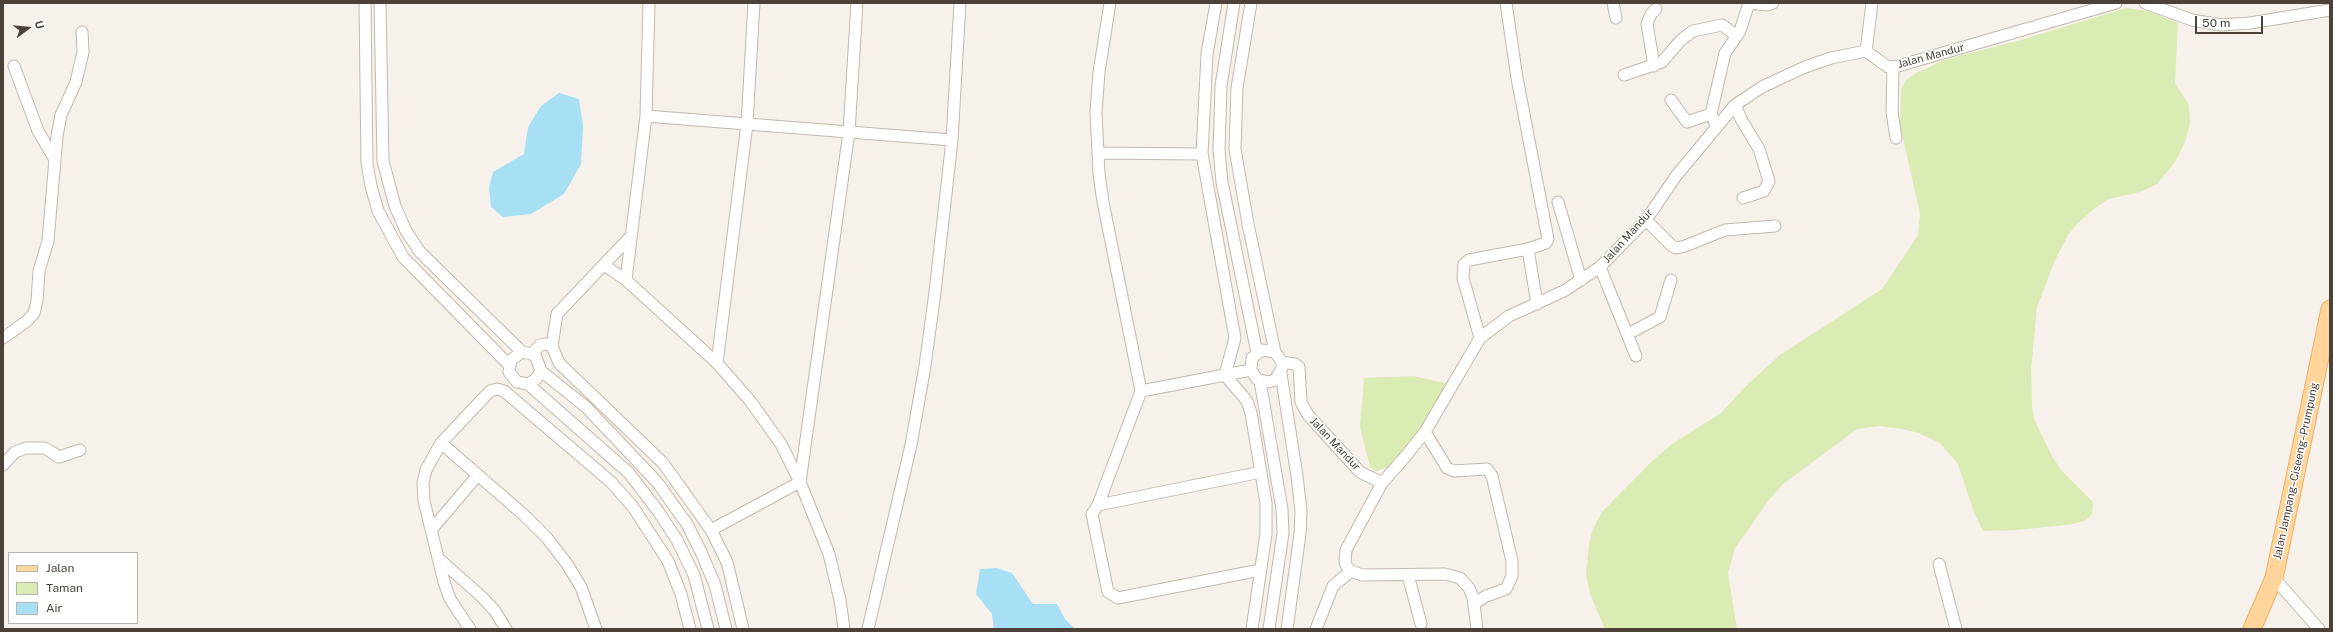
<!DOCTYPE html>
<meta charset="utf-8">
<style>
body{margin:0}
#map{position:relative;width:2333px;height:632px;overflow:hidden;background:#f6f1eb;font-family:"Public Sans",sans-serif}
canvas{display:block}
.frame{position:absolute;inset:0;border:4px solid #4b4138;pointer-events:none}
.legend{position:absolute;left:8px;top:552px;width:130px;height:72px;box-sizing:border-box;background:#fff;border:1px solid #b7b3af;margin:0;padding:5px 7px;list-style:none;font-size:12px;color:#4b4138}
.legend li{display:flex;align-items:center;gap:8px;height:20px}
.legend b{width:20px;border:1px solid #b7b3af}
.north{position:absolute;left:8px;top:8px;width:40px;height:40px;-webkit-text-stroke:3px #fff;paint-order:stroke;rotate:74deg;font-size:11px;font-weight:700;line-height:16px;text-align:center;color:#4b4138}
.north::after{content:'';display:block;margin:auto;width:14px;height:18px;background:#4b4138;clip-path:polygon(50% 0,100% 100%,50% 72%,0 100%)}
.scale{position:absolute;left:2195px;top:16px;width:68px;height:18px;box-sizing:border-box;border:2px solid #4b4138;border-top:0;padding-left:5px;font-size:12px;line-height:14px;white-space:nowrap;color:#4b4138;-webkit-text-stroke:3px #fff;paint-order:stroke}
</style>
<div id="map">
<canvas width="2333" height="632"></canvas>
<div class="frame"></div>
<ul class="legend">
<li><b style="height:5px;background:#ffd59c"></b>Jalan</li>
<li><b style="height:11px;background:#daebb3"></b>Taman</li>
<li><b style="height:11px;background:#a7dff4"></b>Air</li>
</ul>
<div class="north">U</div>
<div class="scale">50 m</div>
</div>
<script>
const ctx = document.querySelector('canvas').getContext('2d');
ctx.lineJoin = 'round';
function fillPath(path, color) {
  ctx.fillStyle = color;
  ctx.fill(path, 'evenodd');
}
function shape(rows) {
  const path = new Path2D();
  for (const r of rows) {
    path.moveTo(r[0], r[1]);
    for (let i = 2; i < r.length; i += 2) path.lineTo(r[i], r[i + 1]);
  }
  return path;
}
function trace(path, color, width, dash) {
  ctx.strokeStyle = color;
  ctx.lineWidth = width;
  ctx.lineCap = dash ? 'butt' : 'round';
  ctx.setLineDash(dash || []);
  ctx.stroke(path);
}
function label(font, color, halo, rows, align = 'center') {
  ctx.font = font + ' "Public Sans",sans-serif';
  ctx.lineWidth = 3;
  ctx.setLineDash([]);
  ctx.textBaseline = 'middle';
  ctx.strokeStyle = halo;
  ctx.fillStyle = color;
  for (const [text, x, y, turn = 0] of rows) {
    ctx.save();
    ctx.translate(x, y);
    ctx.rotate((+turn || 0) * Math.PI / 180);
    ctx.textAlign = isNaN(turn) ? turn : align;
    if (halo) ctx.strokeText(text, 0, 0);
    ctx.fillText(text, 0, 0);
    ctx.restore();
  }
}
const green = shape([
 [2126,8,2148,11,2178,23,2175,83,2189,105,2190,123,2185,142,2176,161,2157,184,2140,192,2109,199,2095,208,2077,224,2068,235,2055,260,2037,307,2031,370,2032,406,2034,419,2052,456,2061,470,2093,502,2092,514,2086,520,2074,524,2017,530,1983,531,1975,515,1958,464,1940,443,1919,433,1902,429,1879,426,1857,429,1783,484,1769,500,1735,548,1728,573,1737,629,1605,629,1590,594,1586,574,1589,544,1593,529,1602,512,1652,461,1672,444,1721,413,1746,386,1780,355,1882,289,1918,235,1920,214,1900,125,1901,90,1906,80,1916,73,1944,60,2021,40],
 [1413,376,1450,384,1411,445,1390,467,1377,471,1370,467,1360,427,1364,378]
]);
const water = shape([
 [559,93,579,99,583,126,581,164,564,194,531,214,503,217,491,207,489,188,493,172,524,154,528,127,541,106],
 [997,568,1012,573,1033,604,1057,604,1065,619,1075,629,994,629,992,614,976,594,980,569]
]);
const street = shape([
 [365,3,367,163,371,186,378,211,403,257,509,365],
 [380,3,383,161,395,206,406,231,420,252,522,352,532,354,536,357,541,371,536,379,528,384,517,382,509,372,511,360,522,352],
 [649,3,646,116,626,280,717,363,751,402,781,444,800,482,849,132,857,3],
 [754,3,747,124,952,140],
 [1110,3,1099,72,1096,112,1099,174,1103,202,1141,391,1098,505,1092,514,1108,592,1118,598,1260,570],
 [1234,3,1221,86,1219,150,1222,182,1257,353],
 [1251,3,1237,88,1235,149,1248,224,1275,352,1282,362,1282,368,1275,380,1268,382,1257,379,1251,370,1252,358,1262,350,1275,352],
 [1613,3,1616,18],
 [1749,3,1768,5,1773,3],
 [2145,3,2192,20,2221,25,2250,23,2330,10],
 [1866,51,1872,3],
 [14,66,38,131,54,158],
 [1654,66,1647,24,1651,14,1656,9],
 [1893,67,1892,112,1896,138],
 [1624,75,1662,62,1681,40,1693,31,1722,25,1737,36],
 [1671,100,1687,122,1711,114],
 [1735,105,1741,119,1759,149,1769,181,1764,191,1743,198],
 [646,116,747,124,717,363],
 [1717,127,1711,114,1725,53,1740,31,1749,3],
 [1099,153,1202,154,1207,54,1216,3],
 [1202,154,1235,338,1225,375,1247,401,1251,413,1266,503,1266,534,1252,629],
 [1558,202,1581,280],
 [1646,220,1672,246,1676,248,1685,246,1725,230,1775,226],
 [630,237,557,314,552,346,559,363,663,463,711,530,800,482,829,554,840,600,844,629],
 [1528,249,1537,304],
 [604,265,626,280],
 [1600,267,1636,356],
 [1628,334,1660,317,1671,280],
 [3,338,27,321,34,313,37,301,39,271,48,241,57,136,61,115,76,82,83,52,82,32],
 [1480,338,1463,278,1464,264,1469,260,1528,249,1546,243,1548,239,1517,78,1506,3],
 [532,354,540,345,545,344,552,346],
 [1282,362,1295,364,1299,367,1301,402,1308,415,1360,472,1382,483,1405,457,1425,432,1480,338,1509,316,1564,291,1600,267,1646,220,1676,176,1735,105,1762,87,1805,67,1831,58,1866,51,1888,67,1898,66,2116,3],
 [541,371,586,407,657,482,687,524,701,552,715,585,726,629],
 [1281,374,1297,476,1301,511,1300,534,1287,629],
 [1260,381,1282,509,1283,533,1269,629],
 [528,384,629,473,658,511,677,540,694,575,708,629],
 [1141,391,1251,370],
 [1425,432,1447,468,1454,471,1487,469,1492,476,1512,561,1512,576,1506,589,1486,596,1474,604],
 [441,443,524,515,547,538,567,564,581,587,596,629],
 [3,465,15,452,26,448,45,448,59,457,80,450],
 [1382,483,1346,550,1345,562,1347,567,1351,571,1362,575,1445,574,1460,578,1469,588,1473,597,1477,629],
 [1098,505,1261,472],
 [431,530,478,475],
 [711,530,727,562,743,629],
 [438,558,482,597,495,611,506,629],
 [1939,564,1956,629],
 [1408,575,1421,624],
 [2274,578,2319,629],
 [470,629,450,599,444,582,424,501,423,483,426,470,441,443,490,391,497,389,504,391,611,482,633,507,668,561,681,594,690,629],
 [868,629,911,445,925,366,935,292,952,140,960,3],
 [1316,629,1333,586,1351,571]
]);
const primary = shape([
 [2252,629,2274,578,2330,309]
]);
const streetNames = [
 ["Jalan Mandur",1931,56,-15],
 ["Jalan Mandur",1628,236,-48],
 ["Jalan Mandur",1335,444,47],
 ["Jalan Jampang–Ciseeng–Prumpung",2296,471,-78]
];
fillPath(green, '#daebb3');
fillPath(water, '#a7dff4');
trace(street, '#c2b8ad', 13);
trace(primary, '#eab066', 19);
trace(street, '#fff', 11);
trace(primary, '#ffd59c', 17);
label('11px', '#4b4138', '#fff', streetNames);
</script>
